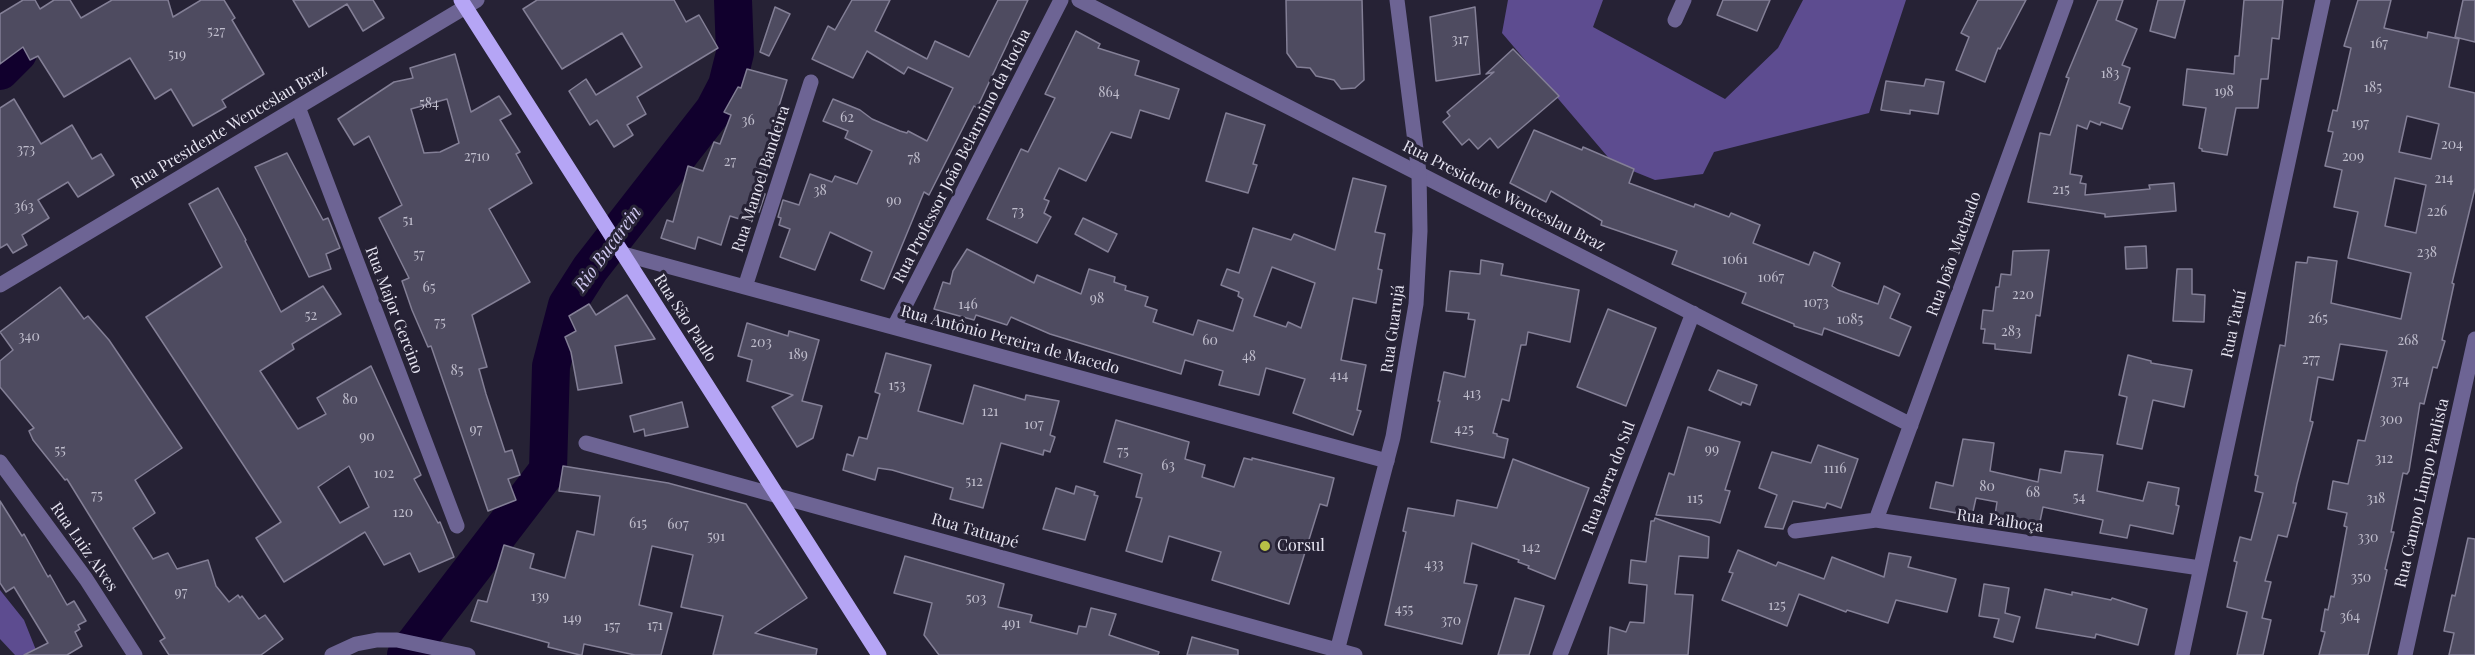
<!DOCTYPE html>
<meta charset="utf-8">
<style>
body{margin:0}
canvas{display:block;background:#262235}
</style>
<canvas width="2475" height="655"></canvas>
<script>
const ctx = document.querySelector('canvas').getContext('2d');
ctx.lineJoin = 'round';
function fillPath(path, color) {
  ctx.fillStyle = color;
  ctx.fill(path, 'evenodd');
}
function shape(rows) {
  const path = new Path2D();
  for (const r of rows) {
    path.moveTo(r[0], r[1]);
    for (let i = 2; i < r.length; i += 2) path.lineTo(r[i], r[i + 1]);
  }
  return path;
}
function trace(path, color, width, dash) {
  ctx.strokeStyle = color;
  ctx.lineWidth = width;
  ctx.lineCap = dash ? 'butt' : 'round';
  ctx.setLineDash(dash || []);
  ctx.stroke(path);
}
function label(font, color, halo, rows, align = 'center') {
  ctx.font = font + ' "Playfair Display",serif';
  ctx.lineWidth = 6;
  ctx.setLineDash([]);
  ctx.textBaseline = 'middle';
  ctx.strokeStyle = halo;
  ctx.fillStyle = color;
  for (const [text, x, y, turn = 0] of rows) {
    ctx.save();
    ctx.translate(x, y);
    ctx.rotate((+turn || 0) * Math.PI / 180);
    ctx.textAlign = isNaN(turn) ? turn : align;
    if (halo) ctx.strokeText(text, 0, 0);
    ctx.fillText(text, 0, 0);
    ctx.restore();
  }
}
const forest = shape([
 [1508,0,1603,0,1593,27,1725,99,1778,48,1803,0,1906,0,1869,113,1714,152,1703,174,1655,180,1613,163,1502,33],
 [0,590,24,620,38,655,15,655,0,639]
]);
const river = shape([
 [0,71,18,53],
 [406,655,548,470,551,366,567,305,590,269,714,110,727,85,735,53,733,0]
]);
const building = shape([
 [23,0,35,0,40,9,54,0,70,0,81,18,112,0,168,0,173,17,201,0,224,0,235,18,232,20,264,74,222,100,226,107,193,126,171,89,155,99,130,58,64,97,38,56,30,60,23,47,0,64,0,14,23,0],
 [293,0,373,0,384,18,363,31,347,4,309,27,293,0],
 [537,0,674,0,686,22,699,15,718,48,637,97,646,114,627,125,633,135,614,147,597,120,590,125,569,91,586,79,596,95,642,67,622,33,562,69,523,9,537,0],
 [852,0,890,0,875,31,927,59,935,41,969,57,998,0,1028,0,977,108,974,106,929,195,924,192,884,289,861,280,872,252,830,232,815,270,780,257,790,229,779,225,781,218,778,217,783,200,799,205,810,174,832,182,835,176,857,184,872,151,845,138,848,131,823,121,833,99,860,110,872,119,900,131,907,133,908,131,927,141,953,88,908,67,904,74,867,51,853,78,812,59,828,26,835,30,852,0],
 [1286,0,1362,0,1364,80,1355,88,1341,89,1334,80,1316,76,1310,68,1297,67,1287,53,1286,0],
 [1723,0,1770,0,1757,31,1717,15,1723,0],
 [1978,0,2026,0,2000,49,1998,48,1985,82,1956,70,1969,37,1961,33,1978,0],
 [2098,0,2123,0,2116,20,2137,29,2122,65,2130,68,2119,103,2130,107,2122,129,2101,122,2100,125,2090,121,2087,129,2077,125,2070,174,2082,176,2080,183,2086,184,2085,195,2150,189,2149,185,2174,183,2176,211,2105,217,2105,214,2028,202,2040,133,2050,135,2069,78,2066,77,2098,0],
 [2158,0,2185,0,2175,38,2150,31,2158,0],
 [2244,0,2283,0,2279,39,2272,38,2268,79,2261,79,2258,108,2236,108,2227,155,2202,151,2202,149,2199,148,2206,108,2183,105,2187,69,2234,74,2235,56,2239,56,2244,0],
 [2358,0,2391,0,2384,28,2427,38,2428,32,2459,39,2449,87,2475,93,2475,188,2452,283,2454,284,2442,340,2445,341,2437,368,2433,367,2424,404,2420,403,2409,471,2407,474,2403,473,2391,532,2394,532,2385,569,2387,570,2368,655,2319,655,2325,632,2321,631,2325,609,2328,610,2331,596,2334,597,2347,527,2344,526,2347,513,2328,509,2333,481,2348,484,2358,440,2365,441,2387,351,2340,344,2333,380,2318,377,2310,421,2313,422,2297,484,2293,503,2296,503,2287,537,2278,535,2265,581,2271,582,2262,618,2271,620,2263,655,2237,655,2247,612,2227,607,2237,562,2234,561,2240,537,2251,540,2263,493,2255,491,2258,476,2255,475,2280,345,2285,346,2296,262,2307,263,2308,257,2337,261,2331,303,2401,319,2411,273,2348,258,2358,212,2334,207,2342,170,2325,166,2333,132,2328,131,2333,110,2337,111,2351,48,2344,46,2358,0],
 [2407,116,2439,124,2431,159,2399,152,2407,116],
 [2395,178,2426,185,2416,233,2385,226,2395,178],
 [2463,0,2475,0,2475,42,2455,37,2463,0],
 [775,7,790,14,769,56,760,52,775,7],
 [1475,7,1480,74,1436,81,1430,17,1475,7],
 [1076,31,1100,44,1098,48,1139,61,1135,75,1179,89,1169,119,1140,110,1131,138,1111,132,1086,181,1059,168,1044,199,1049,201,1044,213,1051,217,1037,243,987,219,1021,149,1028,152,1055,98,1045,94,1076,31],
 [1513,49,1559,96,1498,148,1490,138,1478,149,1469,139,1462,145,1443,122,1450,116,1447,112,1494,72,1486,74,1513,49],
 [455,54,471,112,499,96,511,114,500,120,520,152,516,154,532,183,489,209,530,282,472,315,487,367,479,369,486,394,505,452,512,450,520,475,508,479,516,500,488,511,431,346,428,347,412,310,402,281,409,278,379,218,402,205,369,136,354,145,338,119,394,82,413,78,410,68,455,54],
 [447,99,459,143,440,152,424,153,411,109,447,99],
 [747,69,787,80,779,106,780,112,773,126,775,127,764,157,769,158,758,191,765,194,759,212,750,209,746,221,730,216,721,245,698,237,695,249,661,238,667,220,673,222,688,166,703,171,714,142,720,144,731,115,724,112,738,87,741,88,747,69],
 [1926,79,1944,82,1938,114,1910,110,1910,114,1881,110,1886,81,1924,86,1926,79],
 [14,99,41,144,72,125,92,159,101,154,114,175,78,197,68,182,38,200,49,218,22,235,27,245,13,253,7,244,0,248,0,108,14,99],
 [1226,113,1265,125,1253,164,1257,165,1248,193,1206,181,1226,113],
 [1534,130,1582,150,1583,147,1634,169,1629,183,1694,207,1695,204,1729,217,1731,213,1760,225,1753,243,1809,265,1814,252,1840,263,1832,286,1838,290,1878,304,1884,286,1900,294,1890,318,1911,327,1899,356,1824,328,1822,335,1794,326,1794,324,1742,303,1746,293,1672,264,1677,251,1601,225,1602,221,1551,191,1546,202,1510,183,1534,130],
 [287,153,323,220,328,218,340,248,326,254,331,269,309,277,255,167,287,153],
 [1353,178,1386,186,1375,232,1385,234,1378,269,1382,270,1376,303,1353,298,1341,360,1366,365,1357,410,1361,411,1353,435,1293,413,1305,379,1266,368,1259,395,1219,385,1223,371,1185,360,1181,374,1050,334,1011,317,1007,325,976,315,974,320,934,309,943,282,950,284,953,271,967,249,1034,283,1037,275,1081,294,1089,269,1115,277,1114,282,1126,286,1125,290,1148,297,1145,306,1157,310,1153,322,1193,335,1198,320,1233,331,1243,299,1238,296,1239,292,1221,285,1227,269,1239,273,1253,228,1291,240,1294,234,1335,250,1353,178],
 [1272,267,1315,283,1301,328,1288,322,1286,327,1254,316,1272,267],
 [218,188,246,240,245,241,281,312,323,286,341,314,292,344,294,349,260,371,298,429,326,414,317,398,371,366,421,475,414,479,438,523,440,522,454,557,419,572,410,553,384,565,365,532,284,582,256,538,281,522,146,317,222,267,189,204,218,188],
 [349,466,369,507,340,523,318,487,349,466],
 [1083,218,1117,234,1108,252,1075,234,1083,218],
 [2146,246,2147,268,2126,269,2125,247,2146,246],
 [2049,250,2040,316,2036,315,2031,353,1995,349,1995,344,1983,343,1985,329,1981,329,1983,310,1993,311,1996,287,1999,287,2001,274,2011,275,2013,251,2049,250],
 [1481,260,1503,264,1501,275,1579,290,1570,342,1528,332,1526,345,1521,345,1509,401,1502,399,1493,433,1497,434,1497,436,1508,439,1504,458,1431,442,1440,401,1438,401,1444,372,1465,377,1475,320,1468,319,1469,313,1446,311,1450,271,1480,274,1481,260],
 [2177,269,2192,269,2192,294,2205,295,2204,322,2173,321,2177,269],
 [60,287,84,319,88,316,109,340,182,448,135,480,155,513,133,528,153,559,168,553,177,569,208,560,216,586,229,602,238,595,240,598,242,596,259,619,265,615,283,639,261,655,169,655,160,641,165,638,67,479,65,480,33,440,29,431,34,428,0,387,0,361,13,350,0,332,60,287],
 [627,295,655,339,615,346,622,383,578,390,571,352,565,337,576,331,569,316,589,304,596,315,627,295],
 [1608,309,1656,328,1626,406,1577,387,1608,309],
 [747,323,788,336,789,331,819,340,802,401,822,406,813,438,797,447,772,407,793,395,747,381,752,360,738,356,747,323],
 [886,353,931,365,918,411,963,424,974,385,1025,400,1026,395,1059,401,1050,435,1055,437,1050,452,1044,450,1043,455,1001,443,983,508,950,499,953,488,892,470,878,468,875,480,843,470,847,454,853,456,859,437,867,439,880,394,875,392,886,353],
 [2128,355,2151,361,2151,363,2192,370,2184,407,2153,400,2142,449,2117,444,2127,397,2119,395,2128,355],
 [1718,370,1757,385,1750,405,1742,402,1741,405,1709,390,1718,370],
 [682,402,688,427,645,436,644,429,634,432,630,416,682,402],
 [1116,420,1189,442,1185,459,1205,465,1202,477,1234,487,1244,458,1252,460,1252,458,1334,478,1327,506,1320,504,1289,604,1212,580,1221,552,1169,536,1162,562,1126,551,1142,498,1136,497,1142,474,1104,462,1116,420],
 [1688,427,1740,442,1725,490,1730,491,1720,523,1711,520,1656,515,1669,473,1674,475,1688,427],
 [1963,439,1994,443,1990,471,2038,482,2040,469,2061,473,2065,451,2103,455,2097,491,2143,501,2148,482,2179,488,2176,505,2179,506,2173,534,2130,525,2127,538,2100,533,2103,520,2043,507,2038,531,1994,522,1997,502,1976,498,1972,516,1930,508,1936,482,1953,486,1963,439],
 [1818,445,1858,459,1841,508,1827,503,1825,508,1793,501,1783,529,1765,527,1777,495,1759,488,1772,452,1811,463,1818,445],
 [1513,459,1589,488,1555,579,1528,568,1529,566,1518,562,1519,560,1472,543,1464,583,1477,585,1462,644,1385,625,1406,532,1403,531,1408,508,1454,516,1457,500,1497,508,1513,459],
 [563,466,668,483,746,504,807,598,755,633,817,649,816,655,713,655,723,616,681,607,693,555,652,546,639,605,672,613,661,655,635,655,584,644,582,655,580,655,548,647,549,643,471,621,478,600,487,602,504,545,534,554,530,568,565,578,577,531,594,535,600,496,559,491,563,466],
 [1076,486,1095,492,1094,495,1098,496,1085,540,1043,529,1056,488,1074,494,1076,486],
 [0,501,22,536,24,534,48,577,50,575,67,605,74,601,86,621,78,625,80,629,75,632,82,646,67,655,24,655,48,643,14,587,6,592,0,583,0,501],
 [1655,518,1709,537,1708,558,1679,556,1675,594,1693,595,1688,655,1608,655,1610,627,1626,632,1630,622,1644,623,1647,585,1629,583,1631,560,1646,562,1651,521,1654,521,1655,518],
 [2468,538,2475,539,2475,655,2449,655,2454,633,2444,631,2452,595,2455,596,2468,538],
 [1738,550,1776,566,1778,562,1824,579,1832,557,1884,577,1889,553,1911,557,1908,567,1956,579,1947,612,1896,600,1888,623,1847,610,1846,612,1799,594,1787,626,1722,600,1733,573,1729,572,1738,550],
 [905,556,1004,584,998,607,1032,615,1030,622,1077,634,1079,626,1086,627,1091,608,1116,614,1109,635,1159,652,1158,655,939,655,924,635,932,603,894,593,905,556],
 [1984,584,2009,588,2005,613,2020,617,2013,642,1994,637,1999,619,1979,616,1984,584],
 [2045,589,2072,595,2072,592,2111,600,2112,598,2147,609,2138,645,2096,634,2095,638,2036,628,2045,589],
 [1515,598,1544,606,1529,655,1498,655,1515,598],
 [1192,637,1238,650,1238,655,1187,655,1192,637]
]);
const minor = shape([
 [1079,0,1911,425],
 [1675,20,1684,0],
 [298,107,457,526],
 [623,254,1387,461],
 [0,285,477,0],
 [745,287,811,82],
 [894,327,1061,0],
 [586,443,1355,655],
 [0,462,86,579,135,655],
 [1876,520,2066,0],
 [1795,531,1876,520,2200,568],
 [332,655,356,644,377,640,397,640,468,655],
 [1560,655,1693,313],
 [2182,655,2323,0],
 [2405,655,2475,339]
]);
const tertiary = shape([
 [1336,655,1393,437,1416,304,1420,231,1419,173,1397,0]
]);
const primary = shape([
 [461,0,879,655]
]);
const markers = [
 [1265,546,6,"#b8c146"]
];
const numberNames = [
 ["527",216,32],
 ["317",1460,40],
 ["167",2379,44],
 ["519",177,55],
 ["183",2110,74],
 ["185",2373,88],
 ["198",2224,92],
 ["864",1109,93],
 ["584",429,104],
 ["62",847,118],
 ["36",748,121],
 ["197",2360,124],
 ["204",2452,145],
 ["373",26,150],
 ["2710",477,157],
 ["209",2353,157],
 ["78",914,159],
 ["27",730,162],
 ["214",2444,179],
 ["215",2061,190],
 ["38",820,191],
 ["90",894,201],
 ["363",24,207],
 ["73",1018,212],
 ["226",2437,212],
 ["51",408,221],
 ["238",2427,253],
 ["57",419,255],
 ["1061",1735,260],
 ["1067",1771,278],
 ["65",429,288],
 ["220",2023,295],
 ["98",1097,299],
 ["1073",1816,303],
 ["146",968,305],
 ["52",311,316],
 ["265",2318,319],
 ["1085",1850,320],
 ["75",440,323],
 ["283",2011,332],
 ["340",29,337],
 ["60",1210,341],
 ["268",2408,341],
 ["203",761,343],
 ["189",798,355],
 ["48",1249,357],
 ["277",2311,360],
 ["85",457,371],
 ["414",1339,376],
 ["374",2400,381],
 ["153",897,386],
 ["413",1472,394],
 ["80",350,400],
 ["121",990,412],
 ["300",2391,420],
 ["107",1034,425],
 ["97",476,430],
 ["425",1464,430],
 ["90",367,437],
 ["99",1712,450],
 ["55",60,451],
 ["75",1123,452],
 ["312",2384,459],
 ["63",1168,466],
 ["1116",1835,469],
 ["102",384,474],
 ["512",974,482],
 ["80",1987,487],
 ["68",2033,493],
 ["75",97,496],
 ["54",2079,498],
 ["115",1695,499],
 ["318",2376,499],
 ["120",403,513],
 ["615",638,524],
 ["607",678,525],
 ["591",716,537],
 ["330",2368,538],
 ["142",1531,548],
 ["433",1434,565],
 ["350",2361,578],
 ["97",181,593],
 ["139",540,597],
 ["503",976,599],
 ["125",1777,606],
 ["455",1404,610],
 ["364",2350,617],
 ["149",572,619],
 ["370",1451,621],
 ["491",1011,624],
 ["171",655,626],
 ["157",612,627]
];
const streetNames = [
 ["Rua Presidente Wenceslau Braz",229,127,-31],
 ["Rua Professor João Belarmino da Rocha",962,156,-63],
 ["Rua Manoel Bandeira",761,179,-72],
 ["Rua Presidente Wenceslau Braz",1504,196,27],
 ["Rua João Machado",1954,254,-70],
 ["Rua Major Gercino",394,310,69],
 ["Rua São Paulo",685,318,57],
 ["Rua Tatuí",2234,324,-78],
 ["Rua Guarujá",1393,329,-82],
 ["Rua Antônio Pereira de Macedo",1010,340,15],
 ["Rua Barra do Sul",1609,478,-69],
 ["Rua Campo Limpo Paulista",2422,493,-77],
 ["Rua Palhoça",2000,521,8],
 ["Rua Tatuapé",975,531,16],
 ["Rua Luiz Alves",84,547,55]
];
const poiNames = [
 ["Corsul",1277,546]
];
const waterNames = [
 ["Rio Bucarein",608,249,-54]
];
fillPath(forest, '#5d4c90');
trace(river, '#11002d', 38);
fillPath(building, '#4e4b60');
trace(building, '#837f96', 1.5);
trace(minor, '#6d6494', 15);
trace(tertiary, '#6d6494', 15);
trace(primary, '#b5a5f5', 15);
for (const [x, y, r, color] of markers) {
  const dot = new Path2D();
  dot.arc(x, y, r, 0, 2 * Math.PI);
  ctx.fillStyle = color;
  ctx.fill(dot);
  trace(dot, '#262235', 2);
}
label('14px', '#c0becd', null, numberNames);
label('16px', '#e6e4f1', '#262235', streetNames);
label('16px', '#e6e4f1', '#262235', poiNames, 'left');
label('italic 18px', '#d0c9f1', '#262235', waterNames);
</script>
